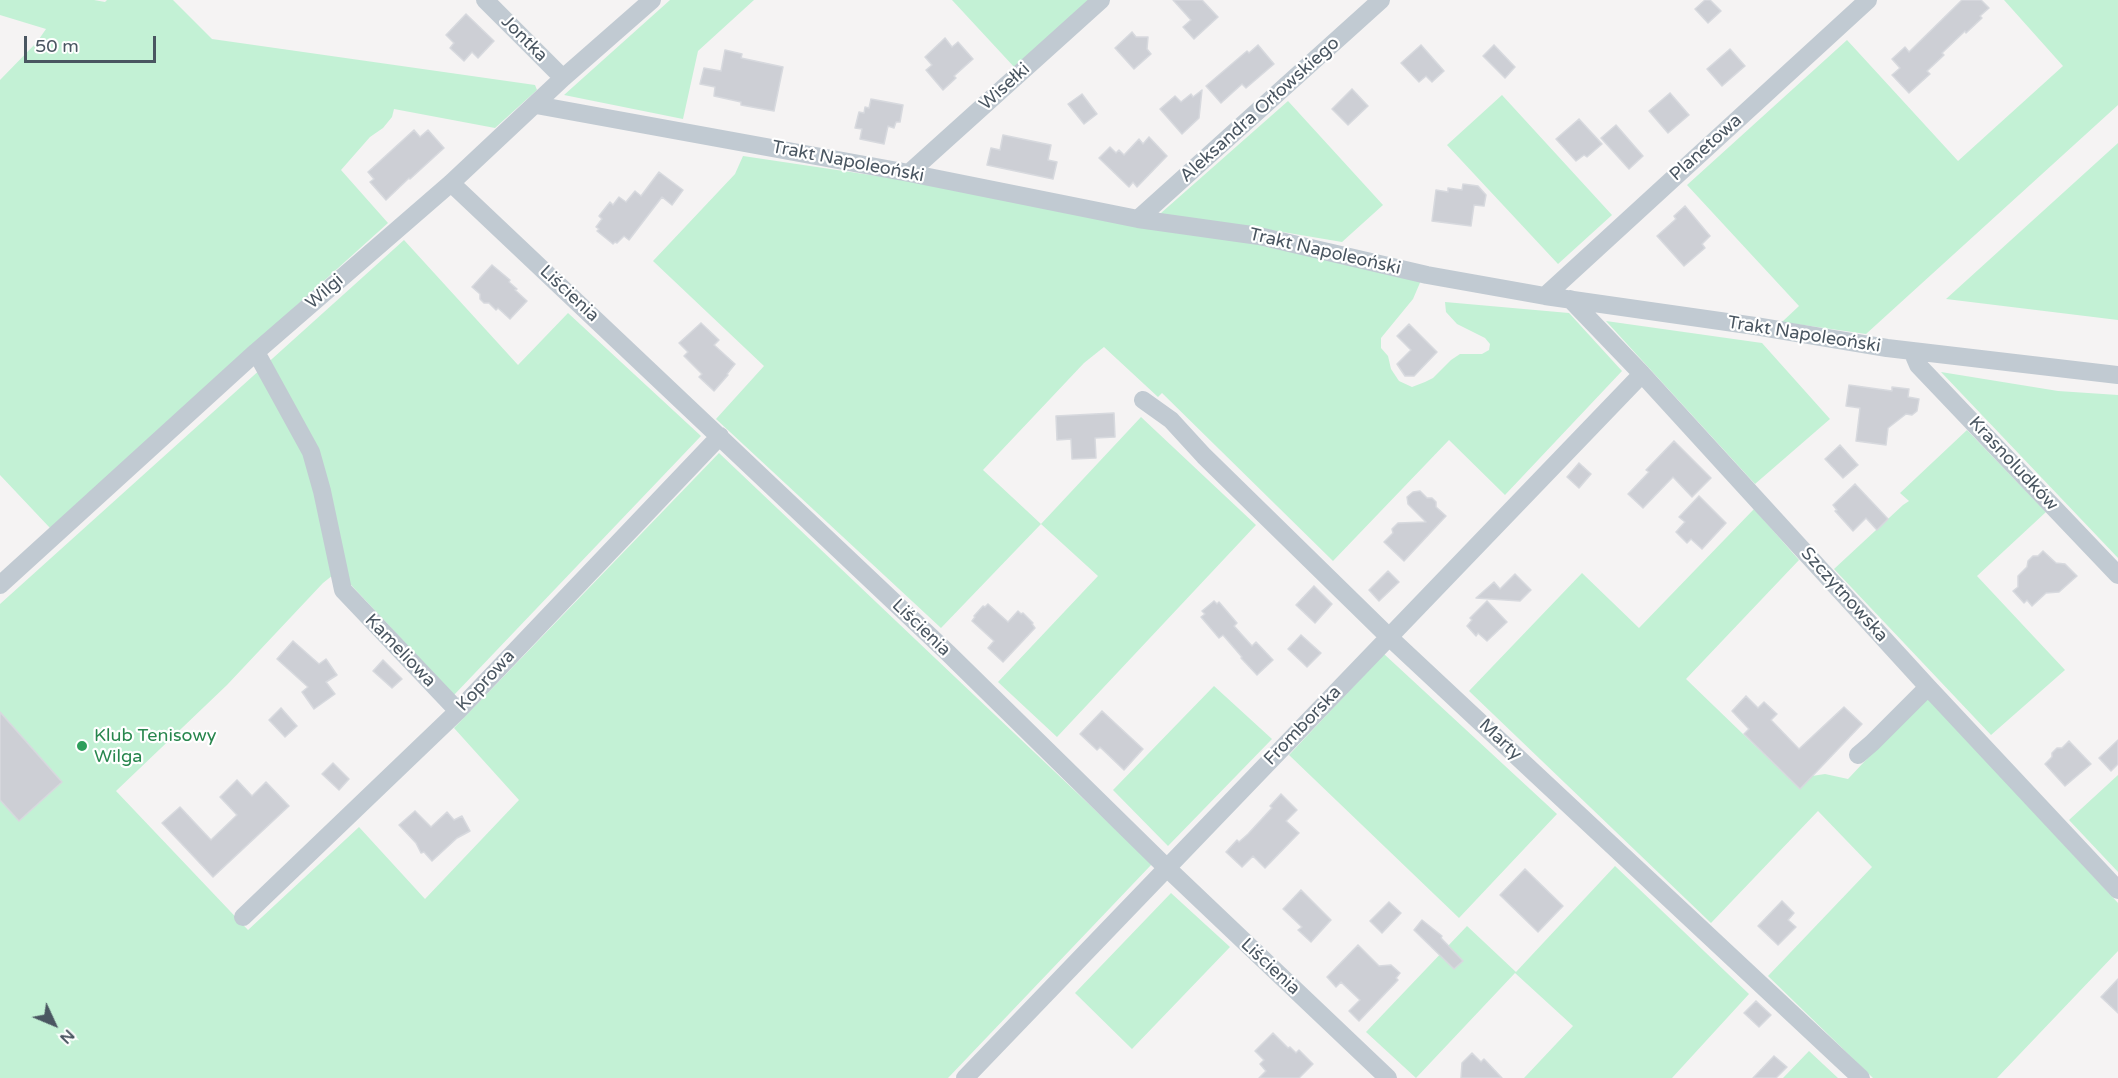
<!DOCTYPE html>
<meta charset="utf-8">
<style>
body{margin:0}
#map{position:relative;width:2118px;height:1078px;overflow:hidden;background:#f5f3f3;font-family:"Varela Round",sans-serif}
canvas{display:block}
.north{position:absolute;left:24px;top:994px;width:60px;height:60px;-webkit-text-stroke:4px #fff;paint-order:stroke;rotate:134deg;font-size:16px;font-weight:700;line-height:24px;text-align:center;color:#4a5661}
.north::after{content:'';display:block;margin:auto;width:21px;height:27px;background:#4a5661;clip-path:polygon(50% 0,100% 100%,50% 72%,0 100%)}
.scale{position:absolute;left:24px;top:36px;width:132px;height:27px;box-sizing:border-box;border:3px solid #4a5661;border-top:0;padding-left:8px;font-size:18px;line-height:21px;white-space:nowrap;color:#4a5661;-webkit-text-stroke:4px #fff;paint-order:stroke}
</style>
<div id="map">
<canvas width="2118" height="1078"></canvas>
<div class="north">N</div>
<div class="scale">50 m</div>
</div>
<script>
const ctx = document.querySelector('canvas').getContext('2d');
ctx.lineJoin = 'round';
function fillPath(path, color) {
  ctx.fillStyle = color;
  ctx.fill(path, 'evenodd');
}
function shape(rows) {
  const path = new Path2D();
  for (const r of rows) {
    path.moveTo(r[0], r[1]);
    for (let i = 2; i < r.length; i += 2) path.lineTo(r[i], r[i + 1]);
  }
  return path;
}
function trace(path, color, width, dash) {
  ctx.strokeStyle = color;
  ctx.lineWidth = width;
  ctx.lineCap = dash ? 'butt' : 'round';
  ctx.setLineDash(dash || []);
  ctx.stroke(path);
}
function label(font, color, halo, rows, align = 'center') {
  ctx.font = font + ' "Varela Round",sans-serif';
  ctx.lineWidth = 4.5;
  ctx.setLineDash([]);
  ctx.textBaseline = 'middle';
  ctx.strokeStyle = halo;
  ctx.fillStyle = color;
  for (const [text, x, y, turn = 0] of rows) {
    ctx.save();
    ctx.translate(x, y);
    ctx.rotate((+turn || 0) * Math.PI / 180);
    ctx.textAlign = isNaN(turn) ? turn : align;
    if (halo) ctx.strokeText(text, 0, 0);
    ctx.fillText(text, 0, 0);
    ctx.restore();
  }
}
const green = shape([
 [0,0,94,0,105,2,107,0,173,0,212,39,535,85,537,90,495,128,394,109,392,117,383,128,370,137,341,170,388,223,50,528,0,475,0,80,37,42,46,29,0,15],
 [670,0,754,0,698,51,683,119,564,95],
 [952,0,1089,0,1015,68],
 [2004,0,2118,0,2118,105,1866,334,1782,322,1799,306,1687,185,1847,40,1958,161,2063,66],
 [1502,95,1612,215,1558,264,1447,145],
 [1288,101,1383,205,1342,242,1265,229,1262,246,1422,278,1413,299,1381,338,1381,348,1388,356,1391,369,1399,381,1412,387,1425,382,1433,378,1451,360,1460,354,1482,354,1489,350,1490,344,1485,338,1457,324,1446,312,1445,302,1569,313,1622,371,1505,495,1449,440,1333,561,1162,393,1158,397,1104,347,1084,363,983,470,1041,524,1141,417,1256,525,1057,737,998,682,1098,576,1041,524,941,628,716,419,764,366,653,261,735,174,743,156,904,180,1144,228],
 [2118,143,2118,320,1946,299],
 [404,240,518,365,568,313,701,436,454,695,338,571,323,583,227,685,116,791,248,930,359,827,425,899,519,800,454,728,719,453,1152,864,948,1078,0,1078,0,604],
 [1606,321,1762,343,1830,419,1755,484],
 [1941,372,2058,391,2118,395,2118,558],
 [1967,430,2046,512,1977,576,2065,670,1991,735,1834,569,1903,505,1909,501,1900,493],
 [1754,509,1799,560,1686,679,1800,789,1812,776,1825,774,1848,779,1926,696,2118,903,2118,951,1997,1078,1873,1078,1768,976,1872,867,1818,811,1711,923,1469,691,1582,573,1639,628],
 [1384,654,1557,814,1459,918,1289,755],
 [1214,686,1272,739,1168,846,1113,790],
 [2118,775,2118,872,2069,820],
 [1615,866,1749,994,1672,1078,1524,1078,1573,1026,1515,973,1416,1078,1366,1032,1467,926,1516,972],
 [1171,893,1230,947,1132,1049,1075,993],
 [1809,1051,1838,1078,1783,1078]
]);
const building = shape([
 [1173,0,1202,0,1218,17,1194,39,1183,27,1191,20,1173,0],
 [1705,0,1710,0,1721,11,1708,23,1695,9,1705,0],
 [1962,0,1981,0,1989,8,1980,16,1982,18,1966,33,1965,31,1942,53,1944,55,1927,71,1930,74,1909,93,1892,75,1900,68,1892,59,1905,47,1909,52,1962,0],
 [466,14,494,41,478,58,472,52,464,61,450,48,454,43,446,35,466,14],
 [1132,32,1136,37,1148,37,1147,49,1151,54,1134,69,1115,48,1132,32],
 [945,38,952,47,958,42,973,59,954,76,956,78,943,90,926,70,932,65,925,57,945,38],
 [1258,45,1274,64,1246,88,1242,84,1221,103,1206,86,1247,51,1249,53,1258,45],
 [1421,45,1444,71,1432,82,1426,76,1419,82,1401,63,1421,45],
 [1494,45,1515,67,1505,78,1483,56,1494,45],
 [1730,49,1745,66,1722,86,1707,69,1730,49],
 [725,50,742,54,741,58,783,67,774,111,741,105,741,102,714,96,715,87,700,84,704,68,721,71,725,50],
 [1352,89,1368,106,1348,125,1332,109,1352,89],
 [1202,90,1199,118,1182,134,1160,109,1175,96,1181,102,1191,94,1193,97,1202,90],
 [1670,93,1689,115,1668,133,1649,111,1670,93],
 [1082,94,1097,114,1084,124,1068,104,1082,94],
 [871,99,903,105,900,122,896,122,894,128,888,126,884,144,860,139,862,129,855,128,859,112,864,113,865,107,869,108,871,99],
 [1579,119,1602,144,1587,157,1584,155,1576,161,1556,139,1579,119],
 [1616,125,1643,156,1629,169,1601,138,1616,125],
 [414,130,420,137,428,130,444,148,410,179,409,178,386,200,370,182,374,179,368,172,414,130],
 [1003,135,1051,145,1048,160,1057,162,1053,179,987,165,991,148,1000,150,1003,135],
 [1149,137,1167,156,1137,187,1133,182,1129,187,1099,158,1110,147,1116,153,1119,150,1124,155,1139,139,1143,144,1149,137],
 [659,172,683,190,672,205,662,197,629,240,624,236,617,243,615,242,613,244,597,231,599,229,596,227,602,219,599,216,610,202,613,205,619,197,626,202,635,191,641,196,659,172],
 [1463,184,1478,186,1486,195,1484,206,1474,205,1471,226,1432,221,1436,190,1448,192,1448,188,1462,190,1463,184],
 [1685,206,1710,236,1702,244,1705,248,1684,266,1657,236,1676,219,1674,216,1685,206],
 [492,265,510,280,509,282,517,289,515,290,527,301,510,319,498,308,496,310,489,303,484,303,480,299,480,294,472,287,492,265],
 [701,323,719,340,714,345,735,364,727,374,728,375,714,391,699,377,702,374,684,356,688,352,679,343,701,323],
 [1409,324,1437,352,1414,376,1405,376,1397,364,1411,350,1397,336,1409,324],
 [1849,385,1892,391,1892,387,1909,389,1908,397,1919,399,1917,411,1912,415,1906,414,1888,428,1886,445,1856,441,1860,408,1846,406,1849,385],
 [1114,413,1115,437,1095,438,1096,458,1072,459,1071,439,1057,440,1056,416,1114,413],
 [1674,441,1711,478,1692,497,1673,477,1643,508,1628,494,1649,472,1646,470,1674,441],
 [1840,445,1858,465,1843,478,1825,459,1840,445],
 [1579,463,1591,474,1579,488,1567,477,1579,463],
 [1855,484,1888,519,1877,530,1866,518,1853,531,1835,511,1837,510,1833,505,1855,484],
 [1420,491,1427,498,1432,498,1436,502,1436,507,1446,516,1404,561,1384,542,1393,533,1392,529,1398,523,1426,522,1408,504,1407,497,1413,492,1420,491],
 [1699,496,1726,523,1702,549,1691,539,1687,543,1676,532,1685,522,1679,517,1699,496],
 [2043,551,2056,563,2065,564,2077,576,2059,592,2046,593,2032,606,2027,600,2024,603,2013,591,2018,587,2018,576,2027,567,2028,561,2033,556,2038,556,2043,551],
 [1388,571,1399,582,1379,601,1369,590,1388,571],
 [1515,574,1531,590,1520,601,1476,598,1494,582,1500,589,1515,574],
 [1314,586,1332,604,1315,623,1296,605,1314,586],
 [1214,601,1217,604,1219,602,1237,623,1234,626,1252,646,1256,642,1273,660,1257,675,1241,658,1242,657,1223,635,1219,638,1201,617,1205,614,1202,611,1214,601],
 [1487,601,1507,622,1487,641,1478,633,1476,636,1467,626,1472,620,1470,618,1487,601],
 [988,604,1008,622,1018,611,1021,614,1023,613,1033,623,1032,624,1035,628,1003,662,988,648,994,641,972,621,975,617,974,616,983,606,985,607,988,604],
 [1301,635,1321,653,1307,667,1288,649,1301,635],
 [293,641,319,664,326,659,337,675,326,682,335,694,314,709,302,692,308,687,277,659,293,641],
 [383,660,402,679,392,688,373,671,383,660],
 [1746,696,1758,708,1764,702,1777,714,1771,720,1799,749,1844,707,1862,724,1800,789,1744,734,1749,729,1732,711,1746,696],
 [281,708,297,726,285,737,269,720,281,708],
 [1102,711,1143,749,1124,770,1100,747,1097,750,1080,734,1102,711],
 [0,712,62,782,19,821,0,800,0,712],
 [2118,740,2118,764,2111,771,2099,758,2118,740],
 [2069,741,2091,764,2065,786,2045,764,2052,757,2052,753,2057,748,2062,748,2069,741],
 [333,763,349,779,339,790,322,774,333,763],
 [237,780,252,796,266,782,289,806,213,877,162,823,180,807,211,840,237,815,220,797,237,780],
 [1281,794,1297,810,1286,821,1299,833,1265,868,1253,856,1242,867,1226,852,1237,840,1239,842,1248,834,1272,808,1270,806,1281,794],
 [415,811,431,827,447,812,454,820,462,816,470,831,457,838,432,861,424,852,421,853,416,843,399,825,415,811],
 [1525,869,1563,906,1538,932,1500,895,1525,869],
 [1301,890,1331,920,1311,942,1298,930,1302,927,1283,909,1301,890],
 [1782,901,1794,913,1788,920,1796,927,1778,945,1758,926,1782,901],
 [1389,902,1401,913,1382,933,1370,921,1389,902],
 [1422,920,1442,936,1441,938,1463,961,1454,969,1414,930,1422,920],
 [1358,945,1379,966,1391,965,1400,973,1396,978,1398,980,1359,1021,1349,1011,1360,1000,1341,982,1336,987,1327,977,1358,945],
 [2118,979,2118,1013,2101,997,2118,979],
 [1756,1001,1771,1015,1759,1027,1744,1013,1756,1001],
 [1273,1033,1288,1048,1290,1047,1296,1053,1299,1050,1313,1064,1299,1078,1259,1078,1266,1071,1260,1064,1264,1060,1255,1051,1273,1033],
 [1472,1053,1481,1062,1484,1059,1502,1078,1461,1078,1462,1063,1472,1053],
 [1774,1056,1787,1067,1776,1078,1753,1078,1774,1056]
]);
const minor = shape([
 [485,0,563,78],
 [536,105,909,173,1138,219,1259,236,1427,275,1545,296,1755,326,1887,348,2118,375],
 [909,173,1101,0],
 [451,183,948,653,1167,868,1388,1078],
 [1138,219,1381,0],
 [1545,296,1868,0],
 [1570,299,1642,374,1928,687,2118,890],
 [1912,351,1918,365,2118,575],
 [256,352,311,452,322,491,343,590,458,711],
 [1143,400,1171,420,1204,456,1389,637,1861,1078],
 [0,585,256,352,451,183,563,78,652,0],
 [1858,755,1872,743,1928,687],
 [243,917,458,711,720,436],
 [965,1078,1642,374]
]);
const markers = [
 [82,746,6,"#2e9e5b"]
];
const streetNames = [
 ["Jontka",524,39,45],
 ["Wisełki",1005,87,-42],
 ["Aleksandra Orłowskiego",1260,110,-42],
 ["Planetowa",1706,148,-42],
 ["Trakt Napoleoński",848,162,11],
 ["Trakt Napoleoński",1325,252,13],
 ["Wilgi",325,292,-41],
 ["Liścienia",569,294,43],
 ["Trakt Napoleoński",1804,335,9],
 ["Krasnoludków",2013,464,47],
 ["Szczytnowska",1844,595,48],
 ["Liścienia",921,628,44],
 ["Kameliowa",400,651,46],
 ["Koprowa",486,681,-47],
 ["Fromborska",1303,726,-46],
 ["Marty",1500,740,43],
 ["Liścienia",1270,967,43]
];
const leisureNames = [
 ["Klub Tenisowy",94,736],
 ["Wilga",94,757]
];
fillPath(green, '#c3f1d5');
fillPath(building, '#cdcfd5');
trace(building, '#d7d9de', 1.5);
trace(minor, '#c1cad2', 18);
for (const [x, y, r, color] of markers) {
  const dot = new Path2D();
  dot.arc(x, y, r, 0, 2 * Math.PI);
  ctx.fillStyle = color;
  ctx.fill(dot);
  trace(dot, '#fff', 2);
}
label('18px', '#4a5661', '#fff', streetNames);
label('18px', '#27864d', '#fff', leisureNames, 'left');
</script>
